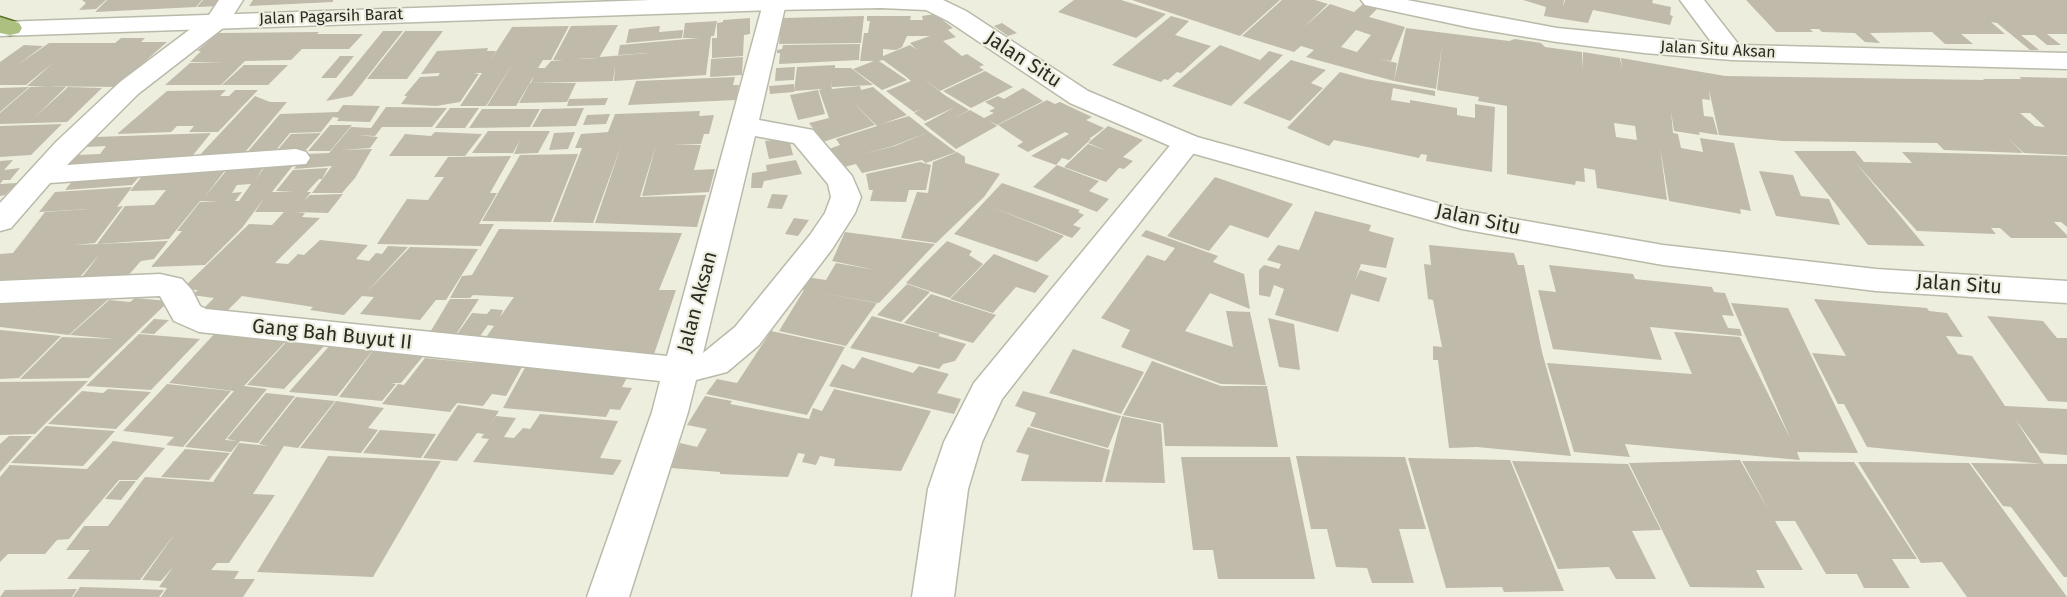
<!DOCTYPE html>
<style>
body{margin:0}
canvas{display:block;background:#eeeede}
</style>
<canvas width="2067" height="597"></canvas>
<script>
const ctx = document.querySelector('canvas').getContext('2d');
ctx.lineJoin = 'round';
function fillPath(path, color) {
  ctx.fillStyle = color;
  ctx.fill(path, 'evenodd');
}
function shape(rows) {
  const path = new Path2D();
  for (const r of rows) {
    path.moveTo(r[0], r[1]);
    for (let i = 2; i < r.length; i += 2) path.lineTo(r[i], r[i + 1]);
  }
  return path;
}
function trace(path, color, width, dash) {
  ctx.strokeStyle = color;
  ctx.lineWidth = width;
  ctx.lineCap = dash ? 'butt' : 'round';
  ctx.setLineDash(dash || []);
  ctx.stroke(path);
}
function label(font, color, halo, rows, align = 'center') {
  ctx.font = font + ' "Fira Sans",sans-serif';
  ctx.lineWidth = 4.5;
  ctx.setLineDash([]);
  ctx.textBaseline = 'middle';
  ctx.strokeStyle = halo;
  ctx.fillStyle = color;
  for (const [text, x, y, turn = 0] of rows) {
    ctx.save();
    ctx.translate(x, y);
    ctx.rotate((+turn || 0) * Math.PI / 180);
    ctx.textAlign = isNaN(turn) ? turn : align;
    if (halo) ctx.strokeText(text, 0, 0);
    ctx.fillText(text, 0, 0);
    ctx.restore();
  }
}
const building = shape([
 [82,0,106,0,96,9,79,10,86,3],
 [107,0,202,0,196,7,95,12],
 [203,0,225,0,221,6,197,7],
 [253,0,333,0,333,2,249,6],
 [1074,0,1121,0,1166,14,1136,38,1058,12],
 [1132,0,1280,0,1240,36],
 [1282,0,1315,0,1328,4,1303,28,1330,4,1354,12,1363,4,1378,8,1369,17,1405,27,1391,61,1380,59,1397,63,1394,81,1306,57,1314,50,1301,46,1294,52,1242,36],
 [1356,30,1371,35,1357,52,1341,47,1334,55],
 [1523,0,1564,0,1563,7,1565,0,1653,0,1652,3,1671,7,1670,15,1673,16,1670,25,1593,10,1588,23,1544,16,1546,7],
 [1746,0,2067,0,2067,34,2047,34,2061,45,2047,45,2035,35,2021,35,2039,50,2030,50,1997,23,1991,22,2005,34,1961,34,1973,44,1945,44,1932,32,1870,33,1880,43,1865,42,1855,33,1822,32,1819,29,1810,29,1813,32,1776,32],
 [935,14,953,28,948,30,956,37,943,41,962,56,967,54,984,65,979,67,984,70,940,91,922,78,946,96,969,110,953,119,970,110,984,118,994,113,989,111,995,108,985,102,998,96,1004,99,1023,88,1043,101,997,125,989,120,997,126,956,149,924,124,955,107,925,121,914,113,921,109,914,112,886,91,911,81,905,76,883,60,879,61,907,80,882,90,853,69,874,61,860,61,864,33,868,33,870,21,867,21,867,16,911,16,910,20,923,20,922,16],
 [907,36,930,36,910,43,917,50,910,45,883,56,883,49,896,50,902,47],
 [864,16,861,43,779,44,780,34,776,34,782,18],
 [1171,16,1189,21,1175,35,1211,46,1181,73,1177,72,1168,80,1164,79,1161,82,1112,65],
 [750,18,750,34,744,35,743,56,712,58,712,38,717,38,717,23,723,22,723,20],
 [717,21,714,36,711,36,706,75,614,81,615,65,613,81,531,83,534,76,516,106,487,106,515,60,486,106,460,106,482,73,473,73,479,74,460,102,436,106,401,104,407,96,404,96,420,77,438,76,440,73,421,74,437,51,488,48,487,51,496,51,490,61,512,27,569,26,551,60,543,60,538,68,545,68,551,61,649,53,618,55,620,45,699,38,683,38,685,23],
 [1002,23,1017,33,1008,36,994,26],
 [618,25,599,58,553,60,571,26],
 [660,26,659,32,683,30,682,38,626,43,629,29],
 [1406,28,1509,41,1515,39,1541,43,1545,47,1582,52,1583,70,1583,52,1620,58,1622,68,1621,58,1725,76,1984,80,1983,79,2022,79,2019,77,2067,78,2067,155,2024,153,2009,139,2023,153,1944,150,1937,143,1782,141,1719,135,1709,90,1710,100,1702,99,1704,116,1713,117,1718,135,1699,132,1700,135,1674,131,1671,111,1673,133,1678,134,1681,148,1703,152,1700,138,1734,143,1751,211,1740,209,1741,214,1669,201,1660,147,1667,200,1597,188,1595,170,1584,168,1585,182,1576,181,1575,185,1507,174,1507,106,1478,101,1479,97,1437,90,1442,45,1436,89,1394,81],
 [2020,113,2030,113,2045,127,2035,126],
 [1614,123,1635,126,1637,140,1616,137],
 [383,31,403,31,352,96,326,101],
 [405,31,443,31,407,79,367,79],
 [319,32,317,34,363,34,349,49,302,49,291,60,245,61,221,85,165,85,190,63,223,62,190,62,201,51,197,51,218,33],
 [121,38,145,38,141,42,167,42,134,71,140,71,119,87,27,86,54,62,26,85,0,85,0,62,24,45,43,46,16,66,49,43,115,43],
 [860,44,859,60,779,64,780,53,777,53,777,50,782,49,783,45],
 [1220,45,1260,60,1269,51,1283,55,1231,106,1172,86],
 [340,56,354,56,336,78,321,78],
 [743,57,742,75,710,77,711,59],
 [1291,60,1326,70,1311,83,1323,88,1290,121,1243,103],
 [244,65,288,65,268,85,222,85],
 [835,65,835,68,851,68,873,85,832,87,831,78,832,91,832,89,860,86,861,90,873,87,907,115,882,124,909,116,929,132,893,146,862,154,895,146,929,132,956,152,926,163,922,160,862,173,856,164,844,167,829,149,840,145,836,139,877,126,853,102,875,125,823,142,809,123,829,118,819,90,822,89,794,91,797,67],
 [795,67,794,80,775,81,776,68],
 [985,71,1013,87,971,108,943,91],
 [1340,72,1366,79,1435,91,1435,96,1393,88,1391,100,1410,103,1410,100,1457,108,1457,115,1475,118,1475,104,1495,107,1492,172,1426,161,1427,155,1421,154,1419,158,1334,140,1329,146,1287,128],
 [735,77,733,85,739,85,736,100,628,105,636,81],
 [530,83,576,83,567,102,519,103],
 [794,84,794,92,770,94,769,86],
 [54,86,67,86,35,117,68,87,102,88,67,122,0,124,0,113,30,87],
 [29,87,0,112,0,88],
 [226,90,220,96,229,96,235,90,258,90,218,132,189,132,194,126,177,126,171,132,117,134,167,91],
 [818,90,825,114,798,120,790,95],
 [255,96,270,102,287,102,241,157,197,158],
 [608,98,605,105,567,106,569,99],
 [1047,100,1055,104,1060,102,1092,117,1086,120,1104,128,1089,139,1091,139,1069,160,1062,158,1056,165,1031,156,1069,134,1065,132,1028,152,1017,146,1023,142,998,125],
 [343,105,380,106,370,122,337,121,339,118,333,117,321,132,290,133,272,155,243,157,280,114,338,112],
 [386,107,447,108,432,127,382,127,375,136,357,135,378,137,370,148,341,150,372,149,355,178,342,193,312,193,332,166,294,169,306,154,329,153,351,127,371,128],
 [450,108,479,108,465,128,435,128],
 [584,108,576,126,532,127,542,109],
 [482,109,540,109,530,127,469,128],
 [700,111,699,116,714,115,709,134,704,134,701,144,673,145,701,145,694,170,715,169,709,192,642,196,656,145,640,197,706,195,697,227,595,223,621,146,593,223,553,222,582,148,575,148,581,134,608,132,615,114],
 [610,114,606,124,583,125,587,115],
 [62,124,31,155,0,157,0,126],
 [330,125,352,125,330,151,308,151],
 [1108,126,1143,140,1123,157,1133,161,1124,169,1119,168,1106,182,1064,167,1088,144,1107,151,1088,143],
 [488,131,550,131,538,153,514,154,520,140,513,153,472,153],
 [435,132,482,134,465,156,389,156,405,134,431,136],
 [575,132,568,149,549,150,554,133],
 [211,133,189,160,63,170,76,155,100,154,106,146,86,147,95,137],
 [321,133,306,150,276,152,291,134],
 [780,139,781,141,789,139,793,155,769,159,765,141],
 [1794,151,1855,151,1864,162,1912,163,1902,152,2067,156,2067,227,2061,222,2054,222,2067,235,2067,238,2011,238,2000,228,1991,228,1996,234,1917,231,1855,162,1925,246,1868,245],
 [957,152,965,157,965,163,1000,174,984,197,936,243,901,238,917,192,928,193,933,162],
 [578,154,551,222,482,221,520,155],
 [511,156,490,193,497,193,479,224,494,224,481,246,377,244,407,199,428,200,444,177,434,177,448,157],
 [13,160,4,170,20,168,10,180,3,180,0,184,0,161],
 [796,160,802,174,764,181,762,188,751,188,752,173,767,171,766,165],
 [267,162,255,180,267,164,295,163,272,192,294,192,276,191,293,170,328,168,322,179,319,179,307,192,311,192,304,201,310,195,343,194,328,213,296,212,305,213,302,217,320,218,275,263,288,264,298,254,304,255,320,240,368,245,356,259,369,261,376,253,382,254,388,246,408,247,365,294,410,247,478,249,446,300,436,300,420,320,360,314,374,297,362,296,344,315,310,310,313,307,242,296,222,316,198,314,214,298,192,295,198,290,182,289,249,224,272,225,284,212,255,212,265,197,242,228,205,265,151,267,182,231,177,231,200,202,219,201,200,201,169,239,97,244,125,206,154,205,166,190,130,191,147,170,230,164,203,199,231,165],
 [251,184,239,201,235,201,242,192,232,193,237,185],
 [920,162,931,165,926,190,909,190,906,202,870,201,873,190,869,190,866,174],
 [1057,165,1099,181,1089,191,1109,199,1097,212,1033,187],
 [145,170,132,185,65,190,78,174],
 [1759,171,1793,175,1801,196,1829,199,1840,225,1776,216],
 [1215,177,1293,204,1268,238,1230,225,1209,251,1167,236],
 [17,183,5,195,0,196,0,184],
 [1002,183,1080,210,1078,212,1084,215,1073,225,1081,228,1072,238,989,206,1064,236,1037,262,954,234],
 [132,187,117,207,123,206,95,243,75,245,168,241,154,259,141,261,125,279,101,280,106,275,82,277,100,254,79,278,0,287,0,254,13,253,45,212,89,209,39,212,55,192],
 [772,194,788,195,782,209,767,208],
 [1315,211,1371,225,1369,231,1394,238,1386,268,1361,264,1355,281,1360,270,1387,278,1379,302,1351,294,1338,332,1275,315,1284,289,1274,285,1270,297,1259,295,1259,270,1264,265,1279,269,1281,264,1267,260,1278,245,1299,250],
 [794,218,809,220,798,236,785,234],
 [499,229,682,233,659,290,676,290,652,360,484,340,494,326,488,325,478,339,455,337,472,313,487,314,491,309,503,310,500,317,514,297,473,295,470,298,450,298,462,276,472,275],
 [1146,230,1218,256,1213,262,1244,274,1250,309,1210,293,1185,331,1233,347,1226,311,1250,312,1266,385,1221,384,1121,347,1130,330,1101,318,1147,255,1165,261,1175,248,1141,236],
 [845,232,935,244,879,303,815,292,877,303,846,346,779,331,804,290,790,288,800,276,826,280,836,263,876,270,832,261],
 [947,241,972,251,969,255,983,264,950,298,906,283,922,266,938,273,922,266],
 [1429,245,1514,253,1518,265,1524,265,1542,352,1571,456,1477,447,1449,448,1438,360,1433,360,1433,346,1442,347,1433,300,1428,299,1424,264,1431,265],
 [994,254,1049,276,1035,293,1016,287,993,313,950,299],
 [1549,265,1633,274,1635,279,1712,287,1714,292,1725,293,1734,316,1722,315,1728,328,1740,329,1742,336,1650,327,1662,360,1553,349,1538,290,1556,292],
 [907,284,930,292,901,322,877,315],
 [43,293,30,308,44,293,113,295,69,335,0,327,0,294],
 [931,294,996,315,973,343,904,323],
 [135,298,169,301,89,378,20,379,62,337,115,339,70,335,109,300,130,302],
 [450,299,479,299,455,336,429,334],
 [1814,299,1927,308,1929,311,1947,313,1963,337,1946,336,1958,354,1972,356,2005,406,2067,409,2067,455,2040,453,2015,419,2044,464,1867,447,1844,404,1838,404,1812,353,1846,356],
 [1731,303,1788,308,1858,453,1797,452,1800,460,1625,444,1630,457,1574,452,1547,363,1692,374,1674,332,1740,337,1791,440],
 [872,316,940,334,938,336,966,344,955,361,943,364,939,369,850,348],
 [1987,316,2043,321,2057,338,2067,338,2067,402,2048,401],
 [1268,318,1294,324,1300,370,1279,367],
 [154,319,169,320,154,334,140,333],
 [0,330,61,336,19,378,0,379],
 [771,331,845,347,807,415,706,394,717,379,737,383],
 [216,332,285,342,244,386,267,389,225,440,237,441,227,439,266,393,295,396,258,443,240,441,231,452,185,447,234,391,169,383],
 [139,334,200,339,151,390,86,386],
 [288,340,326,344,284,389,247,385],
 [331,344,374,349,337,396,289,392],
 [375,348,425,354,401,383,391,383,396,384,382,401,339,397],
 [1073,349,1144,372,1121,414,1049,393],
 [862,357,913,373,919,366,949,374,937,393,961,399,954,414,829,386,842,364,854,369],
 [425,358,474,363,478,359,512,362,511,366,522,367,506,396,492,394,483,406,457,403,450,412,382,404,398,384,404,385],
 [1152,361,1221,386,1267,386,1278,447,1165,446,1163,423,1123,415],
 [528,362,629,374,622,387,632,388,620,410,610,409,606,417,503,408],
 [88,381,35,434,0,435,0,382],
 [167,384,231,391,183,447,166,445,174,437,123,431],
 [108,389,151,392,116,429,48,424,82,391,103,393],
 [834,389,931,411,901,471,834,466,835,459,820,456,816,465,802,462,805,454,798,453,788,477,720,474,720,472,671,468,680,443,697,447,707,429,687,425,705,396,732,401,730,404,809,419,813,408,822,411],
 [1023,391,1121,416,1108,448,1030,426,1036,413,1015,406],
 [296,397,335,401,298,448,284,446,253,494,275,495,229,563,217,563,211,570,239,571,234,579,255,579,243,597,161,597,167,588,159,587,173,567,161,581,142,580,176,532,140,580,67,579,90,550,66,550,84,526,108,526,145,477,213,482,239,443,269,446,259,444],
 [336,401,384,408,368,428,378,430,361,453,300,448],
 [458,405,499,411,486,431,496,416,516,418,504,437,514,438,523,428,530,429,540,414,618,421,600,458,622,460,613,475,473,462,489,439,481,438,484,434,477,433,457,461,423,458],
 [1122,416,1161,424,1165,483,1105,482],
 [46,426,115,431,83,466,11,463],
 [1028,427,1110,450,1102,482,1021,481,1029,455,1016,452],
 [380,430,436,434,421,458,363,453],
 [9,436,32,436,0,472,0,444],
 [113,441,165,448,137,480,119,480,69,539,57,540,45,554,8,554,0,562,0,477,10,465,87,469],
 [185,449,230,453,209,480,161,477],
 [328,456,441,461,373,577,257,572],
 [1296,456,1405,457,1426,529,1399,529,1414,583,1372,583,1367,568,1336,567,1327,529,1311,529],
 [1181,457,1290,457,1315,579,1218,579,1213,550,1193,550],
 [1408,458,1510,460,1564,591,1504,592,1502,587,1446,588],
 [1740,460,1769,511,1742,461,1854,462,1917,559,1892,559,1910,588,1864,588,1857,574,1826,574,1795,521,1775,521,1803,570,1756,570,1765,588,1690,587,1629,463],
 [1512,461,1628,464,1661,530,1632,531,1656,579,1616,579,1609,567,1558,569],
 [1858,462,1969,463,2067,597,1967,597,1942,562,1921,563],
 [1971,463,2067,464,2067,577,2064,577,2011,507,2003,506],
 [120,481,136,481,121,500,105,499],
 [80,587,116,588,164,590,159,597,73,597],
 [77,589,72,597,0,597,5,590]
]);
const street = shape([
 [219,0,243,0,227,25,138,94,67,165,296,149,306,152,310,158,306,164,50,183,11,228,0,231,0,203,56,142,120,82,209,15,219,0],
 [764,0,784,0,786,3,759,120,813,130,852,176,861,197,855,213,832,249,759,345,727,372,696,380,688,412,629,597,587,597,652,412,660,381,199,332,174,321,160,296,0,303,0,281,160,274,182,279,192,290,200,306,206,309,667,356,764,0],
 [755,136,794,143,828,184,831,197,825,213,810,235,735,327,703,353,755,136],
 [1361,0,1407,0,1557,28,1712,43,1680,0,1704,0,1739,45,2067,53,2067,69,1732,60,1644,53,1557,42,1472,28,1365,5,1361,0],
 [1187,135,1197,137,1201,143,1197,149,1002,399,982,442,968,489,954,597,912,597,928,489,944,442,974,383,1177,137,1187,135]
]);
const secondary = shape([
 [651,0,943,0,966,11,1088,91,1197,137,1463,210,1663,245,1876,269,2067,281,2067,303,1876,291,1663,265,1462,229,1177,149,1070,103,948,21,926,10,881,8,774,10,0,36,0,22,651,0]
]);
const primary = shape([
 [0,17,19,23,22,28,19,33,10,35,0,33,0,17]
]);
const farStreetnames = [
 ["Jalan Pagarsih Barat",331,17,-2],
 ["Jalan Situ Aksan",1718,50,3]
];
const streetNames = [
 ["Jalan Situ",1023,60,33],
 ["Jalan Situ",1478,220,12],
 ["Jalan Situ",1959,285,4],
 ["Jalan Aksan",698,302,-75],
 ["Gang Bah Buyut II",332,335,6]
];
fillPath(building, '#c0baab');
trace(street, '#babaaa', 3);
trace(secondary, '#babaaa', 3);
trace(primary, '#5a722a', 3);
fillPath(street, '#fff');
fillPath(secondary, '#fff');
fillPath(primary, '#acc180');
label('16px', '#2b2b25', '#eeeede', farStreetnames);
label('20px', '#2b2b25', '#eeeede', streetNames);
</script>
